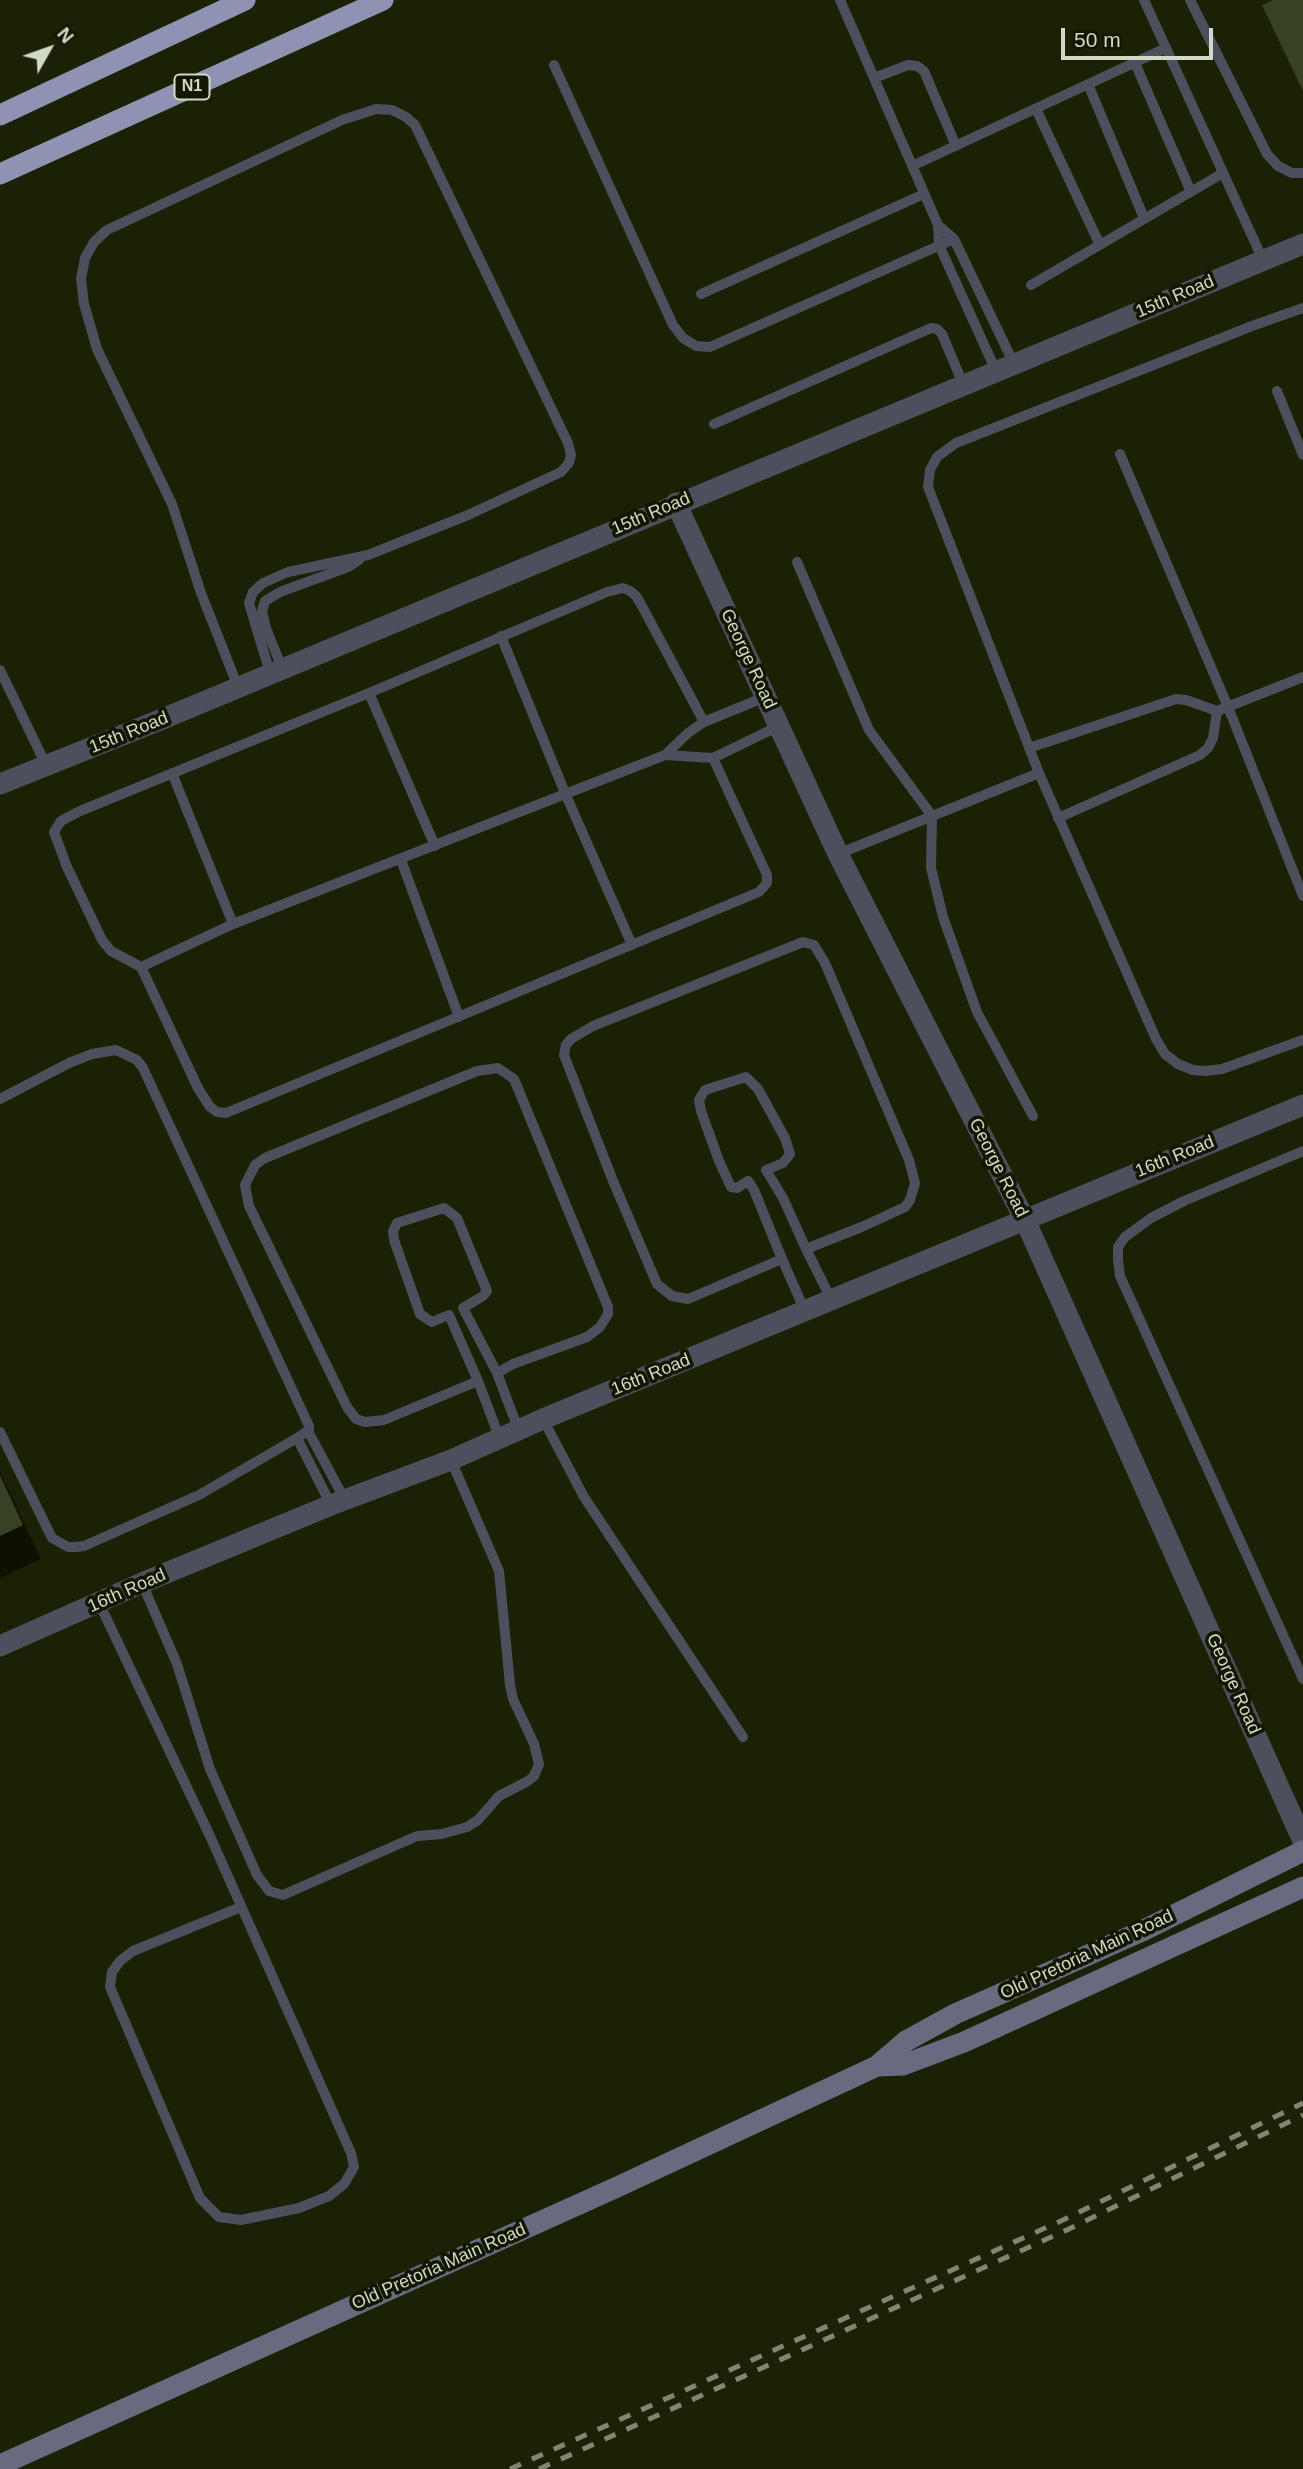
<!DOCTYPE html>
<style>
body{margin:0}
#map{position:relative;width:1303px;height:2469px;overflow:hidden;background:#1a2105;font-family:Arial,sans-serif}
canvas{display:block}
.north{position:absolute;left:14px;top:14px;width:70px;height:70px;-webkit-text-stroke:5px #111700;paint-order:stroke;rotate:50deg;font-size:19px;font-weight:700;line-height:28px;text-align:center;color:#d3d9c8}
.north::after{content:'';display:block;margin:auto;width:24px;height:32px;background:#d3d9c8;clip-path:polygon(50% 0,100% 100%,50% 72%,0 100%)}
.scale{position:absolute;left:1061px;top:28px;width:152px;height:32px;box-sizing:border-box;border:4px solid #d3d9c8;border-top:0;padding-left:9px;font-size:21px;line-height:24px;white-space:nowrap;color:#d3d9c8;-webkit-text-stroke:5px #111700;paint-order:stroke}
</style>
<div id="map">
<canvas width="1303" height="2469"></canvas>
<div class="north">N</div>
<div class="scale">50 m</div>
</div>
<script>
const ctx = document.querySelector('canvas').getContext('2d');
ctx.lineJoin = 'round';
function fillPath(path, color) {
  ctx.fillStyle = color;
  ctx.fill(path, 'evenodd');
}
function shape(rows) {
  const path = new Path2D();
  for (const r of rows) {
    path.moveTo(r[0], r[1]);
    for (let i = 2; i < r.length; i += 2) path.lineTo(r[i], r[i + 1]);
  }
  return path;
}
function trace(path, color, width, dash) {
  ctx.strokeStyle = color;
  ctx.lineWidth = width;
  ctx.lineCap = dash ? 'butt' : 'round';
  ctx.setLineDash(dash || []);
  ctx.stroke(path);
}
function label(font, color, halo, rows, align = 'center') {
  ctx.font = font + ' Arial,sans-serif';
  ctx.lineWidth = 7;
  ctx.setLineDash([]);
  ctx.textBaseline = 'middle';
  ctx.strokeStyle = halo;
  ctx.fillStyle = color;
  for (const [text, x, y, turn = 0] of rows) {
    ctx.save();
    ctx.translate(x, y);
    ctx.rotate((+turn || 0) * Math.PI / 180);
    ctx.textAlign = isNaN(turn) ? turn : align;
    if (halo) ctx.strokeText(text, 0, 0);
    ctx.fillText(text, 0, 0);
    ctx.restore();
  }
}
const shadow = shape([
 [0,1472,41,1559,0,1578]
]);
const building = shape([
 [1273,0,1303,0,1303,91,1262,5],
 [0,1475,23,1525,0,1536]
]);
const lane = shape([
 [840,0,938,225,939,245,996,371],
 [1144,0,1263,260],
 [1190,0,1267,154,1278,166,1292,173,1303,173],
 [1135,63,1191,192],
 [554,65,673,325,683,338,696,346,710,347,954,239],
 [874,78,908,65,917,66,924,71,956,146],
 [1088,84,1144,218],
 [1036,109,1100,245],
 [912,166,1166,48],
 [938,225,954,239,1014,364],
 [1031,285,1223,173],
 [701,294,924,194],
 [1277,391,1303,455],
 [714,424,931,328,937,329,942,334,963,384],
 [1120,454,1228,707,1303,896],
 [797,562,869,730,932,816,931,868,943,917,977,1012,1033,1116],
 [501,636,565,793,632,945],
 [282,668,266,628,262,611,265,601,280,592,348,567,359,560],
 [0,670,46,765],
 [238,687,201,593,172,504,97,349,84,304,81,279,85,258,94,242,107,230,342,120,376,109,392,110,406,117,415,125,568,443,571,455,569,463,561,472,468,515,368,555,288,572,263,583,253,592,249,603,270,673],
 [369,693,435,846],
 [704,722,643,608,636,596,630,591,623,588,607,592,369,693,80,811,61,821,54,832,67,867,102,940,111,951,141,967,198,1088,210,1107,217,1112,226,1113,759,892,767,883,767,875,713,758],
 [1029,748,1176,699,1186,700,1217,711,1303,677],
 [665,755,713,758,779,726],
 [172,773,233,924],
 [1039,773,928,487,930,470,937,457,956,443,1252,326,1303,308],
 [1058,818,1200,755,1208,748,1213,738,1217,711],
 [838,854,1039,773,1156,1039,1165,1054,1178,1064,1193,1070,1205,1071,1222,1069,1303,1040],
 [401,860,459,1017],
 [141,967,233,924,665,755,688,733,704,722,765,697],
 [0,1099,69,1063,92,1054,116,1050,137,1060,143,1068,309,1426,309,1430,297,1438,199,1495,84,1546,76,1547,68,1547,52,1538,0,1432],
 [1303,1151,1184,1201,1151,1218,1125,1237,1118,1247,1118,1260,1120,1276,1303,1679],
 [782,1259,754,1190,748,1181,737,1188,731,1187,719,1161,701,1111,699,1100,705,1090,746,1077,758,1089,785,1138,790,1154,783,1163,766,1170,783,1198,806,1249],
 [805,1311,782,1259,688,1299,672,1296,657,1284,613,1181,564,1055,566,1045,571,1039,593,1026,803,942,814,945,825,963,909,1160,915,1183,910,1200,905,1207,864,1226,806,1249,832,1301],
 [478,1381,449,1315,432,1322,420,1314,394,1240,393,1231,397,1223,444,1208,457,1218,487,1291,483,1296,463,1308,497,1373],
 [543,1419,584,1497,743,1737],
 [308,1431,345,1500],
 [297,1438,331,1505],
 [500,1439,478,1381,384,1420,365,1422,356,1419,347,1407,249,1206,245,1185,255,1165,265,1158,477,1071,498,1068,514,1079,608,1307,608,1314,600,1327,587,1337,513,1364,497,1373,519,1431],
 [142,1583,177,1664,210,1769,257,1875,269,1891,283,1895,417,1836,442,1834,467,1827,478,1820,499,1796,528,1781,534,1776,539,1764,534,1744,513,1699,510,1685,499,1571,451,1460],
 [99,1603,210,1836,351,2153,354,2167,344,2184,329,2196,299,2208,241,2220,219,2217,200,2198,110,1987,112,1972,120,1961,133,1951,241,1907]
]);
const street = shape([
 [676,503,838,854,1025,1220,1303,1841],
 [0,784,165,718,1303,244],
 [0,1646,142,1583,331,1505,451,1460,543,1419,1303,1105]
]);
const secondary = shape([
 [877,2066,903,2065,964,2042,1303,1887],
 [0,2465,615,2188,877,2066,906,2041,955,2014,1140,1932,1303,1851]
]);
const highway = shape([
 [0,115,245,0],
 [0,174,383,0]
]);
const rail = shape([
 [510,2469,1063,2220,1303,2103],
 [539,2469,1069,2229,1303,2115]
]);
const shields = [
 [192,87,35]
];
const shieldNames = [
 ["N1",192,87]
];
const streetNames = [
 ["15th Road",1175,297,-23],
 ["15th Road",651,514,-23],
 ["George Road",748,659,65],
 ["15th Road",129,733,-22],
 ["16th Road",1175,1157,-22],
 ["George Road",998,1168,63],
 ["16th Road",651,1375,-22],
 ["16th Road",127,1591,-24],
 ["George Road",1233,1684,66],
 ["Old Pretoria Main Road",1087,1955,-25],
 ["Old Pretoria Main Road",439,2267,-24]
];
fillPath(shadow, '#0007');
fillPath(building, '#384124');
trace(lane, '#4d4f5c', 10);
trace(street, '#4d4f5c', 21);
trace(secondary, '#686a7f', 21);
trace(highway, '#8f93b3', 21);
trace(rail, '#808670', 5, [12, 12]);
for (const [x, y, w] of shields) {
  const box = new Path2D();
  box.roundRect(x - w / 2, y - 12.5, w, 25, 5);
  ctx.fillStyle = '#111700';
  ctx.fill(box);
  trace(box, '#d3d9c8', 2);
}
label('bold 16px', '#d3d9c8', null, shieldNames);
label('18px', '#d3d9c8', '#111700', streetNames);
</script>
